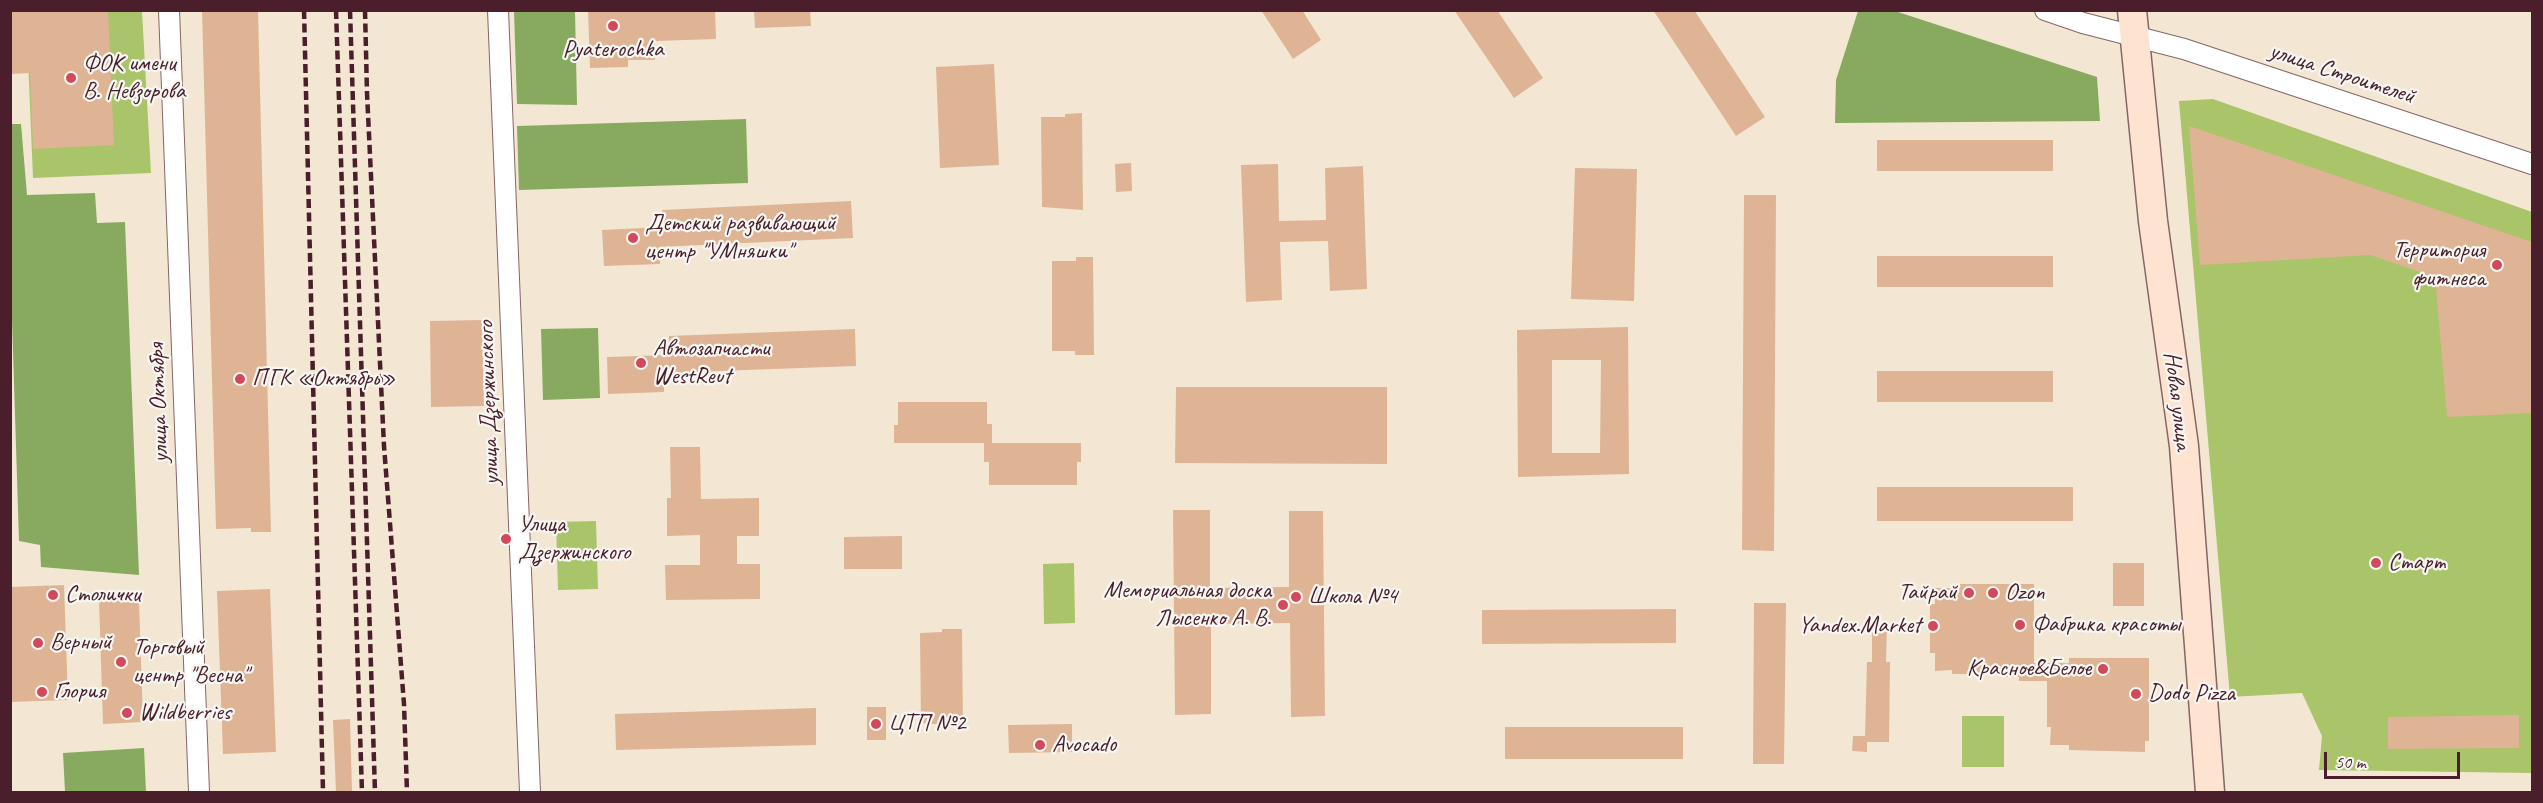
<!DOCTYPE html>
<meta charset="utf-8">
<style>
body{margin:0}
#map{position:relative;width:2543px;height:803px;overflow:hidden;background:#f3e7d4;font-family:Caveat,sans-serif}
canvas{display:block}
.frame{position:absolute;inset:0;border:12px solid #4a1f2b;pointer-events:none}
.scale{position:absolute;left:2324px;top:752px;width:136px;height:27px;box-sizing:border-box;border:3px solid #4a1f2b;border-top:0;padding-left:8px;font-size:18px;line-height:21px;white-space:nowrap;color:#4a1f2b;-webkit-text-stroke:4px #f6f6f2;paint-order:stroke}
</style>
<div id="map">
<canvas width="2543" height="803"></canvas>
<div class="frame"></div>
<div class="scale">50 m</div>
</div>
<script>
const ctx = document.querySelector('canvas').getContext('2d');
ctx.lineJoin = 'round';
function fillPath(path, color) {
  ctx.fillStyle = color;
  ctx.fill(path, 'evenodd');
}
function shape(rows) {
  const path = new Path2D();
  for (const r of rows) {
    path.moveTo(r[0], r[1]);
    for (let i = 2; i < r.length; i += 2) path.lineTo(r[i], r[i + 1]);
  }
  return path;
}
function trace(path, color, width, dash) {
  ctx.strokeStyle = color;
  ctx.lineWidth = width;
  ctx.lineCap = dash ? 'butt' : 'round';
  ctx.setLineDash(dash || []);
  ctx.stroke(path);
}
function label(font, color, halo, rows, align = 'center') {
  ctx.font = font + ' Caveat,sans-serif';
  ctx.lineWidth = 4.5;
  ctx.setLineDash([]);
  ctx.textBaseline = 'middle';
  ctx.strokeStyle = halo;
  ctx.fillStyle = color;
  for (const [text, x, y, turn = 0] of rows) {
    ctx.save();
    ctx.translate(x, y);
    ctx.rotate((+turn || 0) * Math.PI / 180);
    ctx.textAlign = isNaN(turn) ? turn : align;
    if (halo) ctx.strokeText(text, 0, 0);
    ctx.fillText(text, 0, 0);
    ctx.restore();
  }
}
const green = shape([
 [26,11,142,11,151,173,33,178],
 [2213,99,2532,212,2532,773,2319,770,2322,736,2302,693,2230,697,2179,101],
 [596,521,598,589,558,590,556,522],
 [1074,563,1075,623,1044,624,1043,564],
 [1962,716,2004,716,2004,767,1962,767]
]);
const forest = shape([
 [514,11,575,11,577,105,517,104],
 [1858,11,1895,11,2097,77,2100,121,1835,123,1836,80],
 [746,119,748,183,519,190,517,126],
 [10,124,21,124,27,195,95,193,97,223,125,222,139,575,41,567,40,545,19,541,11,288],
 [598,328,600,398,543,400,541,329],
 [144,748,146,792,65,792,63,753]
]);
const building = shape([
 [10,10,108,10,114,145,33,149,30,73,10,74],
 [202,10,258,10,271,532,251,532,251,528,216,529],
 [588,10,715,10,716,39,655,41,655,60,628,60,628,67,590,68],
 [754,10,810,10,811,26,755,28],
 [1261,10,1302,10,1321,40,1293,59],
 [1454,10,1497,10,1543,78,1514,98],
 [1653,10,1694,10,1765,117,1736,136],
 [994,64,999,165,940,168,936,67],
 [1082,113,1083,210,1042,207,1041,117,1065,117,1065,114],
 [2189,126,2532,242,2532,413,2447,417,2435,277,2370,255,2200,265],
 [1877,140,2053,140,2053,171,1877,171],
 [1131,163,1132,191,1116,192,1115,164],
 [1278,164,1279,221,1326,220,1325,168,1363,166,1367,289,1330,291,1328,241,1280,242,1282,300,1246,302,1241,165],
 [1575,168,1637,169,1634,301,1571,299],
 [1744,195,1776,195,1774,551,1742,550],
 [851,201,853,238,659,247,660,264,604,266,602,230,663,227,662,210],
 [1877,256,2053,256,2053,287,1877,287],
 [1076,257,1093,257,1094,355,1075,355,1075,351,1052,351,1052,261,1076,261],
 [482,320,484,406,431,407,430,321],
 [1628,327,1629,474,1518,477,1517,330],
 [1552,360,1601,360,1600,453,1552,453],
 [855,329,856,366,664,373,664,392,608,394,607,357,669,355,669,336],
 [1877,371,2053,371,2053,402,1877,402],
 [1176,387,1387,387,1387,464,1175,463],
 [898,402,987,402,987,424,992,424,992,443,894,443,894,425,898,425],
 [984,443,1081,443,1081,462,1077,462,1077,485,989,485,989,462,984,462],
 [670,447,700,447,701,499,759,498,759,536,737,536,737,564,760,564,760,599,666,600,665,565,700,565,700,535,667,536,667,498,671,498],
 [1877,487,2073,487,2073,521,1877,521],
 [1173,510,1210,510,1210,588,1289,587,1289,511,1323,511,1325,716,1291,717,1290,623,1211,624,1211,714,1175,715],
 [902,536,902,569,844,569,844,537],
 [2113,563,2144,563,2144,606,2113,606],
 [1952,584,2034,584,2034,663,2069,663,2069,658,2149,658,2149,741,2145,741,2145,752,2069,750,2069,745,2050,745,2051,727,2047,727,2047,681,2019,681,2019,677,2001,677,2001,674,1952,674,1952,670,1935,671,1935,653,1930,653,1930,604,1935,604,1935,588,1952,588],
 [64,585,68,700,10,702,10,587],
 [270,589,276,752,223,754,217,591],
 [139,600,143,722,103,724,99,601],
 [1754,603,1786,603,1784,764,1753,764],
 [1676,609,1676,643,1482,644,1482,610],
 [1872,626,1887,626,1886,662,1890,662,1889,742,1867,742,1867,752,1852,751,1853,736,1865,736,1867,662,1872,662],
 [942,629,962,629,963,726,921,723,920,633,942,632],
 [867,707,886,707,886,740,867,740],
 [816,708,816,745,616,750,615,714],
 [2519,715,2519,748,2388,749,2388,717],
 [350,719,352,792,336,792,333,720],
 [1072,724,1072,752,1009,753,1008,725],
 [1505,727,1683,727,1683,759,1505,759]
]);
const street = shape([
 [169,10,199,792],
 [498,10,530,792],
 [2045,10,2083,23,2184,49,2532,164]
]);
const secondary = shape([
 [2132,10,2153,221,2184,446,2210,792]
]);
const rail = shape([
 [304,10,323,792],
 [336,10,362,792],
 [350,10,375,792],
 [365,10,367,93,384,446,404,704,407,792]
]);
const markers = [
 [613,26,6,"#d1495b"],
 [71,78,6,"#d1495b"],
 [633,238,6,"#d1495b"],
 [2497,265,6,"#d1495b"],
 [641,363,6,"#d1495b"],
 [240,379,6,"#d1495b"],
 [506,539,6,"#d1495b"],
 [2376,563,6,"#d1495b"],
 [1969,593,6,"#d1495b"],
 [1993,593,6,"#d1495b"],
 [53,595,6,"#d1495b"],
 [1296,597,6,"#d1495b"],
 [1283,605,6,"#d1495b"],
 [2020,625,6,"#d1495b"],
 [1933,626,6,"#d1495b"],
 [38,643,6,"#d1495b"],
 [121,662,6,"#d1495b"],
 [2103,669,6,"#d1495b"],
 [42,692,6,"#d1495b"],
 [2136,694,6,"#d1495b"],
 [127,713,6,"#d1495b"],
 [876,724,6,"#d1495b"],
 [1040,745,6,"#d1495b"]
];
const poiNames = [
 ["Pyaterochka",613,50,"center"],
 ["ФОК имени",83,64],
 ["В. Невзорова",83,92],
 ["Детский развивающий",645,224],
 ["центр \"УМняшки\"",645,252],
 ["Территория",2485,251,"right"],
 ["фитнеса",2485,279,"right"],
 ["Автозапчасти",653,349],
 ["WestReut",653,377],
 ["ПГК «Октябрь»",252,379],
 ["Улица",518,525],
 ["Дзержинского",518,553],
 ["Старт",2388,563],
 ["Мемориальная доска",1271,591,"right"],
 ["Лысенко А. В.",1271,619,"right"],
 ["Тайрай",1957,593,"right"],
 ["Ozon",2005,593],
 ["Столички",65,595],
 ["Школа №4",1308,597],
 ["Фабрика красоты",2032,625],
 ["Yandex.Market",1921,626,"right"],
 ["Верный",50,643],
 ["Торговый",133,648],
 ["центр \"Весна\"",133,676],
 ["Красное&Белое",2091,669,"right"],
 ["Глория",54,692],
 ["Dodo Pizza",2148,694],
 ["Wildberries",139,713],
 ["ЦТП №2",888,724],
 ["Avocado",1052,745]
];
const streetNames = [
 ["улица Строителей",2342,74,18],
 ["Новая улица",2177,401,83],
 ["улица Октября",159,403,-92],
 ["улица Дзержинского",489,403,-92]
];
fillPath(green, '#aac46a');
fillPath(forest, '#87aa5e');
fillPath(building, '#deb495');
trace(street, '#856566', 22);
trace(secondary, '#856566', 31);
trace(street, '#fff', 20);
trace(secondary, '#fee3d1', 28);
trace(rail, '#4a1f2b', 4.5, [9, 4.5]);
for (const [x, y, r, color] of markers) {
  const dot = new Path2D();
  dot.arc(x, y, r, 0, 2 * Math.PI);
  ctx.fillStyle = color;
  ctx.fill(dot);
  trace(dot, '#f6f6f2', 2);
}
label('24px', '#4a1f2b', '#f6f6f2', poiNames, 'left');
label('24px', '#4a1f2b', '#f6f6f2', streetNames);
</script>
